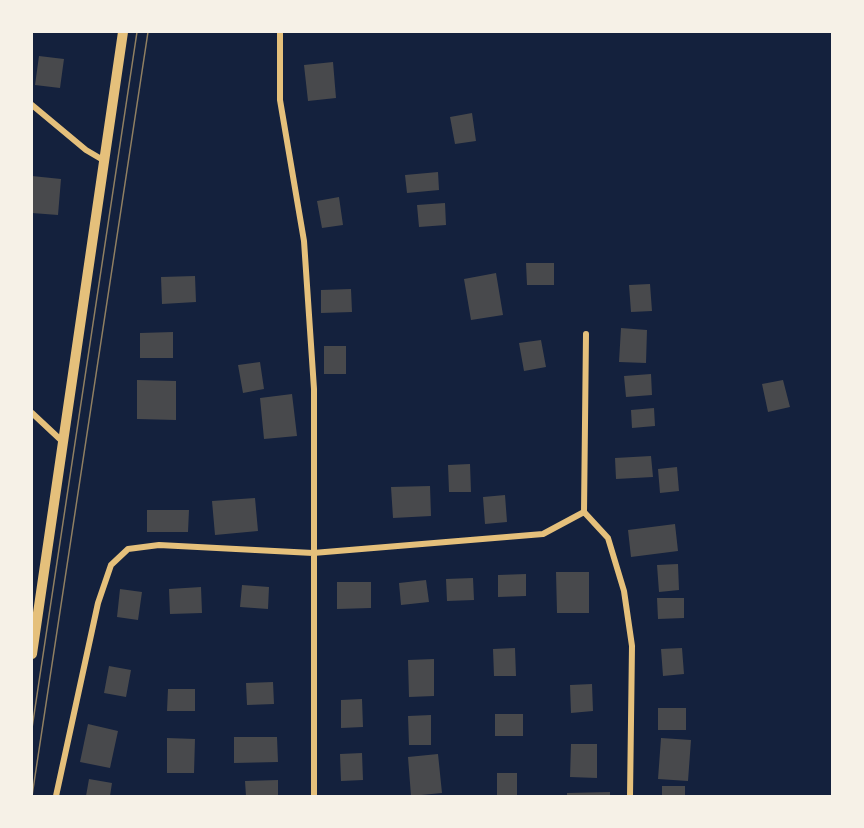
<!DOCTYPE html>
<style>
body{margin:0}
#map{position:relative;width:864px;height:828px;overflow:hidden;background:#14213d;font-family:"PT Sans",sans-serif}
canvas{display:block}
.frame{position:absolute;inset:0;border:33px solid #f6f1e7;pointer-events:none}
</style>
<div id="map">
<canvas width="864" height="828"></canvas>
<div class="frame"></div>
</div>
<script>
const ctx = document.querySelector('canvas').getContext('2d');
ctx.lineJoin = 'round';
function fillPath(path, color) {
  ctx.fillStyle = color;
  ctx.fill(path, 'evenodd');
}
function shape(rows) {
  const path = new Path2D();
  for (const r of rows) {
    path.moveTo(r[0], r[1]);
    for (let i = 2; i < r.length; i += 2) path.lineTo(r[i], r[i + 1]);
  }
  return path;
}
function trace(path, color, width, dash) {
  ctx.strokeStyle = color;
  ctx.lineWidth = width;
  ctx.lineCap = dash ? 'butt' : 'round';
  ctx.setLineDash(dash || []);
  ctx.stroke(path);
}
const building = shape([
 [39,56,64,59,60,88,35,85],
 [333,62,336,98,308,101,304,65],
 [472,113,476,141,455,144,450,117],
 [438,172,439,190,407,193,405,175],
 [32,176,61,179,58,215,32,213],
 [339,197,343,225,322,228,317,201],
 [445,203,446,225,419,227,417,205],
 [526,263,554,263,554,285,527,285],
 [496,273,503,315,471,320,464,279],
 [195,276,196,302,162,304,161,277],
 [650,284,652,311,631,312,629,285],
 [351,289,352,312,321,313,321,290],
 [621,328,647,330,646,363,619,362],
 [173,332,173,358,140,358,140,333],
 [541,340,546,367,524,371,519,343],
 [324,346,346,346,346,374,324,374],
 [260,362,264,389,243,393,238,365],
 [651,374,652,395,626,397,624,376],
 [137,380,176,381,176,420,137,419],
 [783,380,790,407,768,412,762,384],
 [292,394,297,436,264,439,260,398],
 [654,408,655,426,632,428,631,410],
 [651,456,653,477,616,479,615,458],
 [470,464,471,492,449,492,448,465],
 [677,467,679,491,660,493,658,469],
 [430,486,431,516,393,518,391,487],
 [505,495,507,522,485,524,483,497],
 [255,498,258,531,215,535,212,501],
 [147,510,189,510,188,532,147,532],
 [675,524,678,551,631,557,628,530],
 [678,564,679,590,659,592,657,565],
 [556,572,589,572,589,613,557,613],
 [526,574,526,596,498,597,498,575],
 [473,578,474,600,447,601,446,579],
 [426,580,429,602,401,605,399,583],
 [337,582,371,582,371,608,337,609],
 [242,585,269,587,268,609,240,607],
 [201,587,202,613,170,614,169,589],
 [120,589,142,592,138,620,117,617],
 [657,598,684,598,684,618,658,619],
 [515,648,516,676,494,676,493,649],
 [682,648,684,674,663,676,661,649],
 [434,659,434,696,409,697,408,660],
 [109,666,131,670,126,697,104,693],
 [273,682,274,704,247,705,246,683],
 [592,684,593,711,571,713,570,685],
 [168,689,195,689,195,711,167,711],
 [362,699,363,727,341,728,341,700],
 [658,708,686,708,686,730,658,730],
 [495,714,523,714,523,736,495,736],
 [431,715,431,745,409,745,408,716],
 [88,724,118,731,110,768,80,762],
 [234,737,277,737,278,762,234,763],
 [167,738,195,739,194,773,167,773],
 [661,738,691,740,688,781,658,779],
 [571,744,597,744,597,778,570,777],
 [362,753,363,780,341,781,340,754],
 [438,754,442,793,411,796,408,757],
 [497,773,517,773,517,796,497,796],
 [89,779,112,783,110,796,86,796],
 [278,780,278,796,246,796,245,781],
 [662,786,685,786,685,796,662,796],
 [610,792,610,796,567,796,567,793]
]);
const minor = shape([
 [280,32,280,100,304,241,314,389,314,796],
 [32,105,86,150,103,160],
 [32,413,63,442],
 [584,512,586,334],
 [56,796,98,603,111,565,128,549,159,545,313,553,543,534,584,512,608,538,624,591,632,646,630,796]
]);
const secondary = shape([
 [32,654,123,32]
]);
const tram = shape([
 [32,728,137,32],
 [32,796,148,32]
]);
fillPath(building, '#48494c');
trace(minor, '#e5c07b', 6);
trace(secondary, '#e5c07b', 10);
trace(tram, '#918062', 1.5);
</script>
